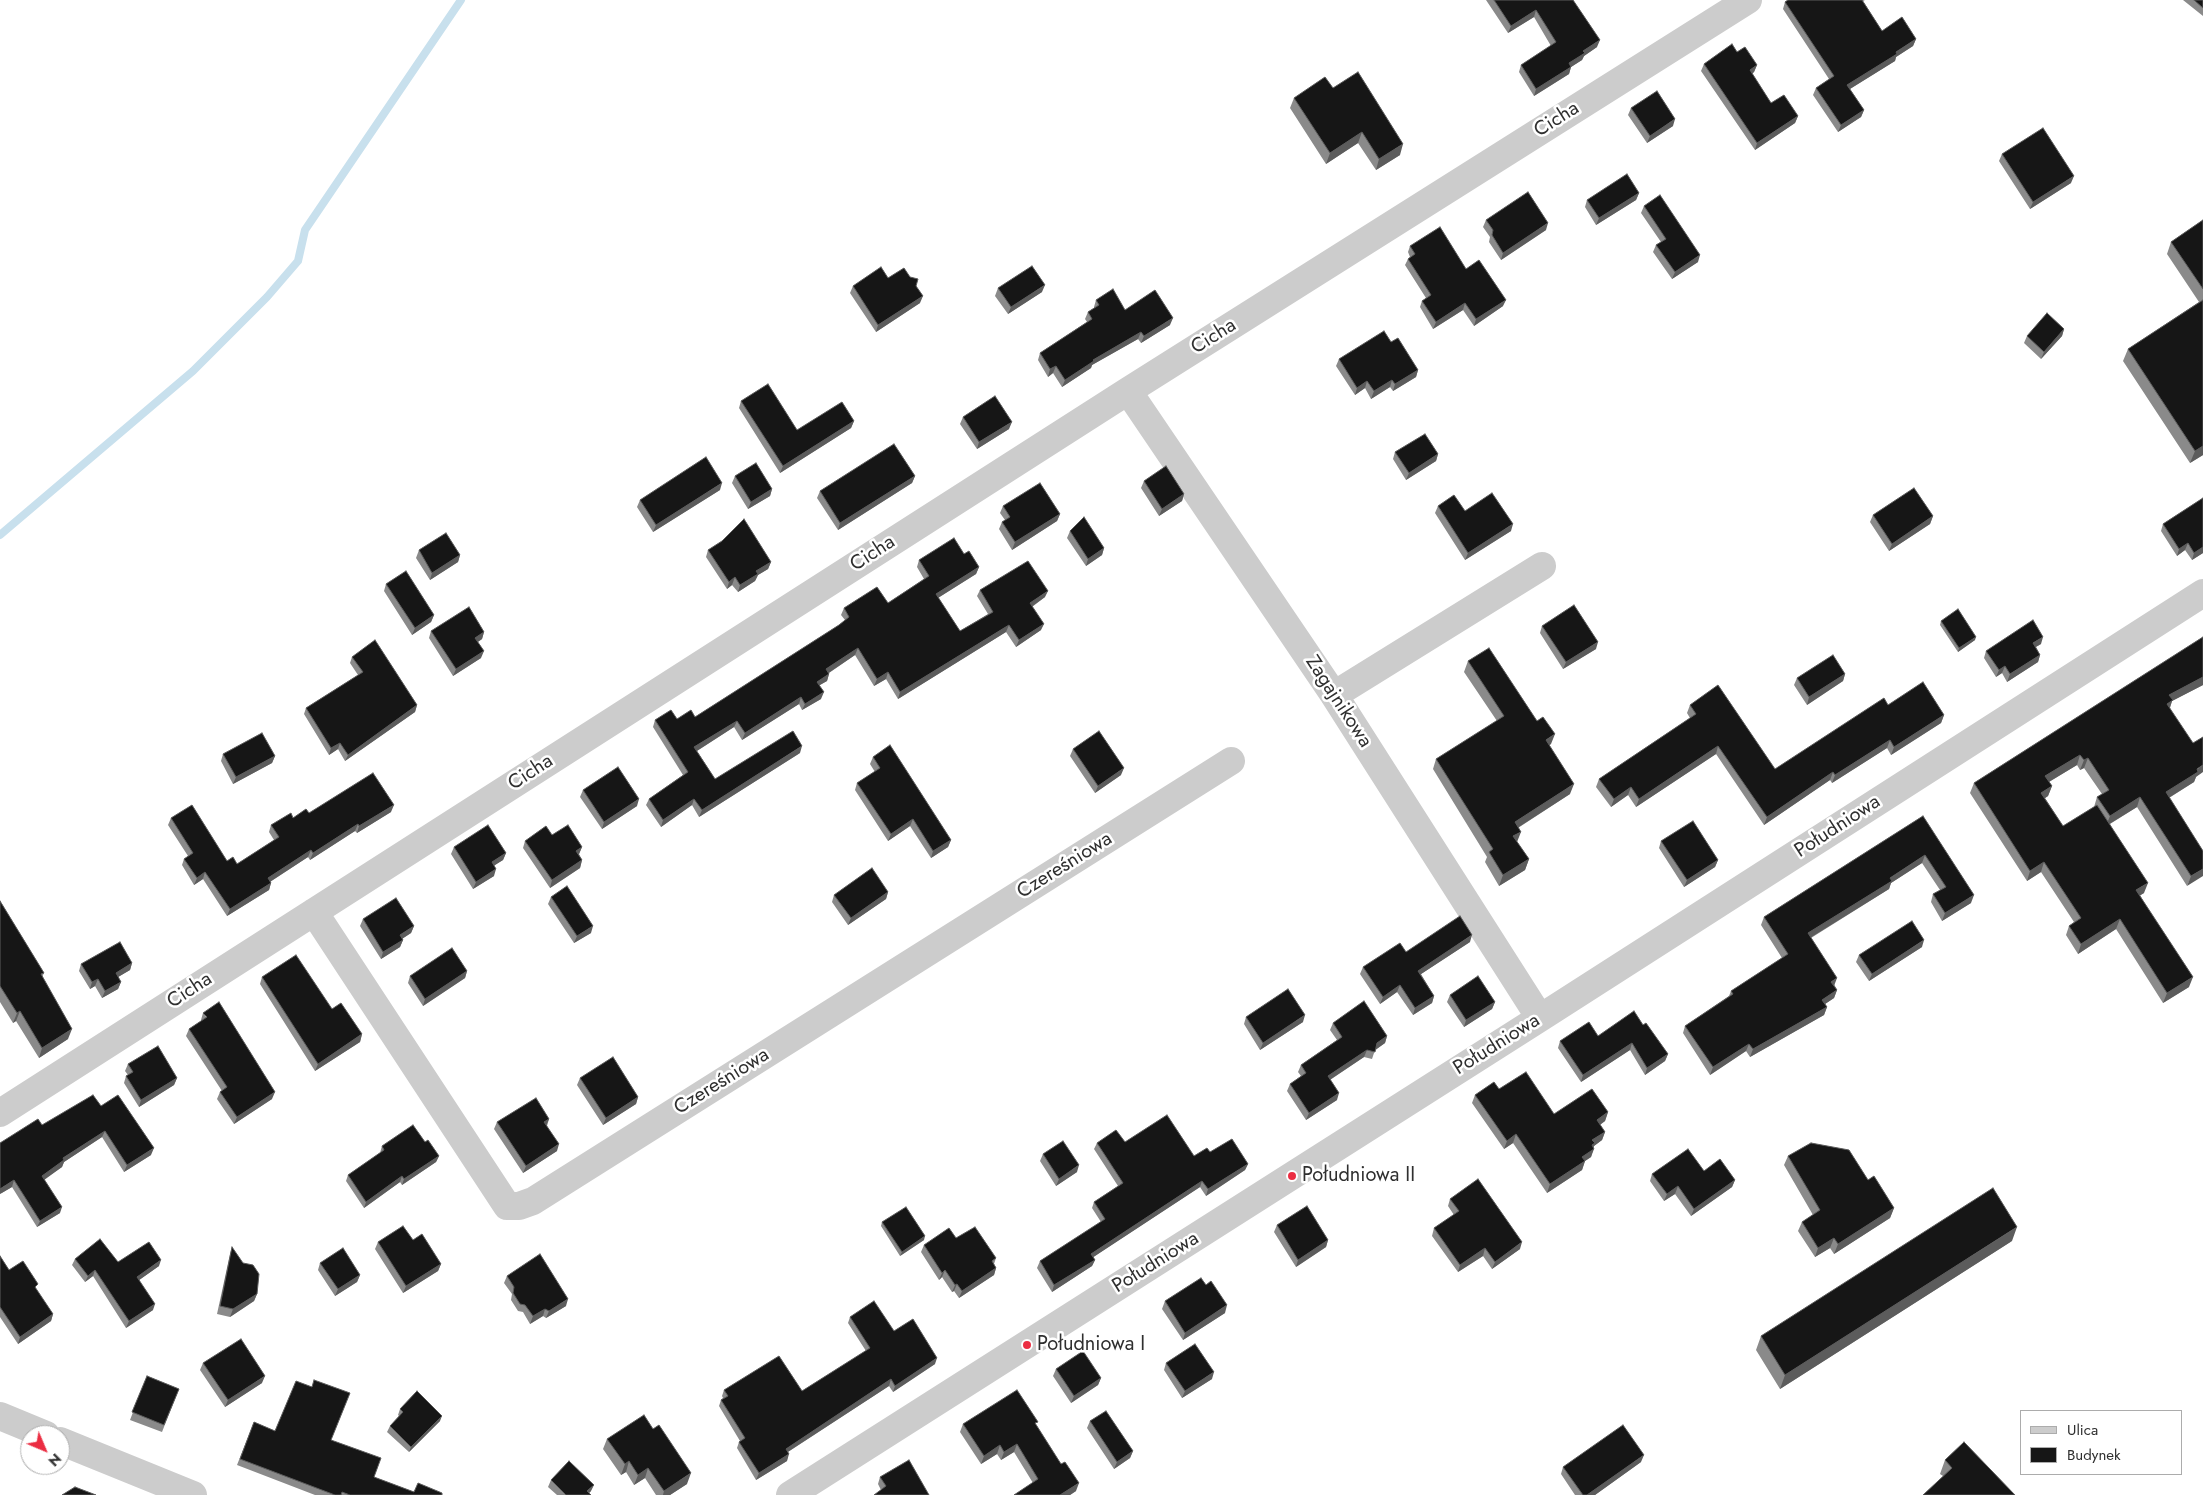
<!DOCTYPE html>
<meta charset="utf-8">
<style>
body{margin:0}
#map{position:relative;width:2203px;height:1495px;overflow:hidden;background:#fff;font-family:Jost,sans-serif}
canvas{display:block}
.legend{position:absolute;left:2020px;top:1410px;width:162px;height:65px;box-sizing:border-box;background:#fff;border:1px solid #acacac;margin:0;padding:6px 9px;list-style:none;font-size:15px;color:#2f2f2f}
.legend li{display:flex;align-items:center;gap:10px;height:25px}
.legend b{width:25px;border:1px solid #acacac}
.north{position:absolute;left:20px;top:1425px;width:50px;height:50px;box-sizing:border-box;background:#fff;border:1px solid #acacac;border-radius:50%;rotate:135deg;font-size:14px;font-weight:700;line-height:20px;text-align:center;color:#2f2f2f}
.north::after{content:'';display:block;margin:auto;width:18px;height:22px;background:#eb2d42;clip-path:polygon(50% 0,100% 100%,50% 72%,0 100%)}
</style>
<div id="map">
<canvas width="2203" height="1495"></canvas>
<ul class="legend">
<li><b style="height:6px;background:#ccc"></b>Ulica</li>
<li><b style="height:14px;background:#161616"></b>Budynek</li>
</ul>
<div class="north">N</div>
</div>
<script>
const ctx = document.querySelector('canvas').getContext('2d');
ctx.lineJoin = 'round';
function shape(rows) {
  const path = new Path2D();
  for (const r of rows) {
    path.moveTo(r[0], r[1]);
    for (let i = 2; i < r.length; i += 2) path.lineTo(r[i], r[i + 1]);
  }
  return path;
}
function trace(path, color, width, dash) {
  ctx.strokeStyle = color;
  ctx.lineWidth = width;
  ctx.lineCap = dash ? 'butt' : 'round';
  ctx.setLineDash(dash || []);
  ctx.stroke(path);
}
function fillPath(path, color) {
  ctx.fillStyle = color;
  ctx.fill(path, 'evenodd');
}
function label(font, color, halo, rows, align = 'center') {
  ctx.font = font + ' Jost,sans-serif';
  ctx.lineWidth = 5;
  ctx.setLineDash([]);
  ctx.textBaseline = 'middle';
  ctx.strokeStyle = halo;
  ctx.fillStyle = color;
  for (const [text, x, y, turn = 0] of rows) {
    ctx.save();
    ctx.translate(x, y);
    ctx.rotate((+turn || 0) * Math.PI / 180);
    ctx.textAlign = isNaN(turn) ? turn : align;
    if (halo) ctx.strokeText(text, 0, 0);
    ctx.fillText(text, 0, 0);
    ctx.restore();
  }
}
const stream = shape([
 [0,535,193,371,267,297,298,261,305,230,461,0]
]);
const minor = shape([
 [1128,391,1334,695,1540,1018],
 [1334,695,1542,566],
 [314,912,507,1206,519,1206,533,1201,1231,761],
 [0,1113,1128,391,1748,0],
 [0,1416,46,1435],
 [60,1441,193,1495],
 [790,1495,1540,1018,2203,593]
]);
const wall = shape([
 [1486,0,1573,0,1597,47,1584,56,1582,60,1571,67,1569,74,1534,96,1519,72,1521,65,1551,46,1534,17,1508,33],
 [1788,0,1865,0,1863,1,1882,31,1916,39,1913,46,1896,57,1895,61,1850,89,1864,110,1861,117,1838,132,1813,95,1816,88,1829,79,1783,9,1785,2],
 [2183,0,2203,0,2203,16],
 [1737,52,1757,65,1754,72,1752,74,1771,103,1798,116,1795,123,1755,150,1701,71,1704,64],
 [1333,88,1400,155,1376,170,1358,143,1326,164,1290,108,1294,98],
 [1631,108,1673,126,1647,143,1628,115],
 [2002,154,2071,183,2030,209,1999,161],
 [1639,193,1636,200,1596,225,1585,207,1587,200],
 [1644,206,1698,262,1672,279,1653,252,1656,245,1661,242,1641,213],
 [1486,220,1546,230,1501,260,1489,242,1490,237,1483,227],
 [2203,220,2203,455,2190,463,2123,361,2128,349,2199,302,2167,254,2171,242],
 [1410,246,1466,269,1503,306,1474,326,1463,310,1433,329,1420,307,1422,301,1426,298,1405,265,1408,259,1410,257,1408,252],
 [853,286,916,286,920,303,876,332,850,293],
 [998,288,1042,292,1008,314,995,296],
 [1096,300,1170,325,1141,343,1138,339,1092,365,1091,368,1062,387,1053,373,1048,377,1038,360,1040,353,1087,322,1085,319,1088,312,1094,308,1094,307],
 [2064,329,2062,336,2041,359,2024,343,2027,336],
 [1391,342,1418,370,1416,377,1393,391,1390,387,1371,399,1365,388,1355,395,1336,366,1339,359],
 [741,401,797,430,854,421,851,428,780,473,739,408],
 [963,417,1009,429,977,449,960,424],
 [1395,452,1438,454,1436,461,1406,480,1393,459],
 [735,476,772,489,770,496,748,509,732,483],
 [915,476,912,483,838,530,817,498,820,491],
 [1144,481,1184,494,1182,501,1159,516,1141,488],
 [720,490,653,532,637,507,640,500],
 [2203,498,2203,553,2192,560,2185,550,2177,556,2161,531,2163,524],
 [1003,506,1060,514,1057,521,1012,550,999,529,1002,522,1005,520,1000,513],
 [1438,506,1465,511,1511,531,1465,560,1435,513],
 [1873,515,1933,516,1930,524,1889,551,1870,522],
 [1070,531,1104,548,1102,555,1086,566,1067,538],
 [419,550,460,555,458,562,430,580,416,558],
 [708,550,771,562,768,569,758,575,755,581,738,592,732,585,727,589,706,557],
 [964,554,979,567,976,574,938,598,960,631,988,614,977,596,980,590,1045,597,1032,607,1041,630,1016,647,1006,632,898,699,886,679,874,686,855,655,829,673,829,674,827,681,819,685,821,699,802,710,799,704,742,740,734,727,697,751,715,779,800,753,699,817,692,805,661,827,646,805,649,799,683,775,653,727,655,720,695,717,839,625,845,620,841,615,844,608,888,603,924,579,917,567,919,560],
 [386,584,434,615,431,622,412,635,384,591],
 [1941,621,1975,640,1958,652,1940,625],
 [1542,626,1596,649,1563,669,1540,633],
 [431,631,484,632,482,639,478,642,481,658,453,676,429,638],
 [2203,637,2203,685,2172,701,2170,708,2196,777,2194,782,2169,798,2203,851,2187,886,2137,807,2110,824,2144,893,2140,895,2189,987,2163,1003,2116,929,2078,954,2066,935,2069,926,2074,922,2041,872,2027,881,1970,793,1974,783],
 [2077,765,2080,770,2084,768,2102,794,2097,797,2094,807,2063,826,2045,798,2048,796,2052,786,2049,782],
 [2041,644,2036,647,2040,655,2038,662,2007,682,2002,673,1996,677,1984,658,1986,651],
 [352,657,417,705,415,712,345,761,338,749,329,755,304,714,306,708,358,675,350,663],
 [1468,661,1551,744,1549,745,1570,794,1518,828,1517,842,1529,859,1525,870,1499,886,1485,862,1487,857,1433,769,1436,759,1497,721,1464,672],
 [1845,674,1843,681,1807,705,1794,685,1797,678],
 [1690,705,1775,769,1888,705,1944,715,1941,723,1891,755,1887,748,1832,783,1830,780,1764,825,1716,754,1636,807,1628,795,1611,807,1596,787,1599,779,1690,718,1687,713],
 [1073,749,1121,775,1095,793,1070,756],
 [223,754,275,756,272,763,233,784,221,761],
 [873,757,951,840,948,847,931,858,910,826,888,841,855,790,857,783,875,772,870,764],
 [583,790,637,806,602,829,580,797],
 [391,812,357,833,355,831,310,860,308,857,270,882,271,883,269,890,227,916,203,879,194,885,182,865,184,859,188,856,168,825,171,818,227,861,237,864,274,840,269,832,271,825,309,813],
 [1923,816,1971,903,1942,921,1931,902,1933,894,1940,890,1922,863,1891,883,1889,889,1811,938,1837,990,1834,998,1825,1004,1827,1007,1824,1015,1750,1057,1746,1051,1710,1075,1683,1033,1685,1026,1729,996,1731,991,1782,958,1761,925,1764,917],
 [552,835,582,847,579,854,582,860,580,868,550,888,523,848,525,841],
 [1661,841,1718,860,1715,867,1684,887,1659,848],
 [454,847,506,853,503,860,494,865,494,876,473,889,451,854],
 [888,892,886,899,848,925,832,902,834,895],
 [551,897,591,933,574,943,548,904],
 [0,901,44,973,42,977,68,1039,39,1058,16,1021,13,1023,0,1002],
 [363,919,414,926,411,933,402,939,403,940,400,947,381,959,360,926],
 [1470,942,1421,974,1434,996,1432,1003,1413,1015,1397,992,1380,1004,1360,974,1363,967,1406,952],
 [1922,947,1869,981,1856,962,1859,955],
 [132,963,130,970,118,977,121,982,118,989,102,998,95,986,90,989,79,971,81,964],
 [467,971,465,978,423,1006,408,983,410,976],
 [262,977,332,1009,362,1034,360,1042,315,1071,260,984],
 [1450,995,1495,1002,1492,1009,1464,1027,1447,1002],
 [203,1013,272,1099,234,1124,217,1099,220,1092,222,1091,186,1036,189,1029,201,1021,201,1020],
 [1246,1017,1303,1022,1260,1050,1244,1024],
 [1333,1023,1387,1036,1385,1043,1375,1050,1372,1059,1364,1057,1330,1080,1337,1100,1306,1120,1287,1091,1290,1084,1301,1076,1298,1072,1301,1065,1337,1040,1330,1030],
 [1643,1025,1668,1054,1665,1061,1645,1075,1630,1050,1581,1082,1558,1048,1560,1041,1598,1036],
 [128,1064,177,1078,174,1085,139,1107,124,1083,126,1076,128,1075,125,1071],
 [580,1078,638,1097,636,1104,603,1125,577,1085],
 [1499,1089,1554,1114,1608,1112,1605,1121,1600,1125,1605,1132,1602,1140,1594,1146,1591,1157,1585,1161,1582,1170,1547,1193,1513,1143,1504,1149,1472,1103,1475,1095],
 [101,1106,151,1155,124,1172,102,1137,64,1162,62,1167,44,1179,60,1213,37,1227,12,1187,0,1194,42,1125],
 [549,1119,547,1126,557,1151,523,1173,494,1129,497,1122],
 [425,1142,439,1156,436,1162,402,1185,400,1182,364,1208,346,1181,348,1175,380,1153,382,1146],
 [1125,1142,1194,1156,1210,1152,1248,1164,1245,1170,1206,1196,1200,1187,1093,1257,1095,1260,1092,1266,1052,1292,1037,1268,1040,1261,1101,1222,1092,1208,1094,1202,1118,1186,1094,1149,1097,1143],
 [1043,1154,1077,1172,1056,1186,1040,1161],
 [1788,1156,1868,1180,1894,1208,1890,1218,1834,1254,1830,1248,1815,1257,1798,1231,1802,1222,1813,1215,1784,1165],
 [1704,1171,1735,1180,1732,1187,1691,1216,1675,1194,1664,1201,1650,1181,1652,1174],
 [1450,1199,1520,1249,1492,1269,1483,1256,1458,1272,1432,1236,1434,1228,1454,1215,1448,1206],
 [882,1222,924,1240,900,1256,881,1226],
 [1277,1225,1328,1240,1326,1247,1296,1267,1274,1232],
 [956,1238,996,1258,994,1264,996,1268,994,1275,959,1298,954,1291,952,1292,942,1277,939,1280,921,1252,924,1245],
 [413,1240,441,1264,438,1271,403,1293,375,1249,378,1242],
 [2012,1241,1780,1389,1756,1350,1761,1336],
 [232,1247,257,1294,254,1301,230,1317,217,1314,230,1254],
 [0,1256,9,1270,36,1290,53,1314,51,1321,18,1344,0,1317],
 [75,1259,159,1266,139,1280,153,1310,126,1328,93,1276,85,1282,72,1265],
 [320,1263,360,1275,357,1282,335,1296,318,1270],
 [507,1276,566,1306,546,1318,543,1316,530,1324,523,1312,518,1311,511,1300,512,1294,504,1283],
 [1165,1301,1225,1313,1183,1340,1162,1309],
 [850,1317,894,1331,935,1364,893,1392,889,1386,788,1452,787,1461,756,1480,737,1448,739,1442,740,1441,719,1406,721,1400,723,1398,722,1396,724,1390,802,1391,866,1351,848,1323],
 [203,1363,262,1383,225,1407,200,1370],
 [1166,1363,1212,1379,1182,1398,1164,1370],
 [1056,1369,1101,1378,1098,1385,1071,1403,1053,1376],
 [147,1376,179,1389,162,1432,130,1420],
 [400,1409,440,1421,409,1452,387,1432,390,1426,399,1416,398,1415],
 [1090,1421,1133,1451,1130,1458,1114,1469,1087,1428],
 [254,1422,275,1431,332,1440,374,1477,414,1492,442,1495,315,1495,237,1465],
 [963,1424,1036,1426,1076,1491,1070,1495,1014,1495,1033,1483,1014,1452,1001,1460,997,1454,981,1464,960,1432],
 [607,1439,687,1484,670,1495,656,1495,645,1478,634,1485,626,1472,621,1475,603,1449],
 [1945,1460,2015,1495,1943,1476,1940,1474],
 [1641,1462,1595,1495,1575,1495,1561,1474,1563,1467],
 [880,1477,929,1495,881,1490,878,1484],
 [551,1480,591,1491,589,1493,591,1495,557,1495,548,1487]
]);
const shadedWall = shape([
 [1536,10,1534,17,1508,33,1511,26],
 [1916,39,1913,46,1896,57,1895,61,1845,92,1847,85],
 [1600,40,1597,47,1584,56,1582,60,1571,67,1569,74,1534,96,1536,89,1569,63,1583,51],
 [1757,65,1754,72,1747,77,1750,70],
 [1864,110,1861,117,1838,132,1841,125],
 [1798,116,1795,123,1755,150,1757,143],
 [1675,119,1673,126,1647,143,1650,136],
 [1362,132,1358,143,1326,164,1330,153],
 [1403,144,1400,155,1376,170,1379,159],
 [2074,176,2071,183,2030,209,2033,202],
 [1639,193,1636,200,1596,225,1599,218],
 [1548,223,1546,230,1501,260,1503,253],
 [1700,255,1698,262,1672,279,1675,272],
 [1045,285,1042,292,1008,314,1011,307],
 [923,296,920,303,876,332,878,325],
 [1506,300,1503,306,1474,326,1476,319],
 [1465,303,1463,310,1433,329,1436,322],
 [1173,318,1170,325,1141,343,1144,336],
 [2064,329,2062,336,2041,359,2044,352],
 [1141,332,1138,339,1092,365,1091,368,1062,387,1065,380,1093,360],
 [1056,366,1053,373,1048,377,1050,369],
 [1418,370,1416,377,1393,391,1395,384],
 [1392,380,1390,387,1371,399,1374,391],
 [1367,381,1365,388,1355,395,1357,388],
 [854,421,851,428,780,473,783,466],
 [1012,422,1009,429,977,449,979,442],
 [2203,446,2203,455,2190,463,2195,451],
 [1438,454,1436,461,1406,480,1409,473],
 [915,476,912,483,838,530,840,523],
 [722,483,720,490,653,532,656,525],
 [772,489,770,496,748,509,751,502],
 [1184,494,1182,501,1159,516,1162,509],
 [1060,514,1057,521,1012,550,1015,542],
 [1933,516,1930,524,1889,551,1892,544],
 [1513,524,1511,531,1465,560,1468,553],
 [2188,543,2185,550,2177,556,2179,549],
 [2203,547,2203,553,2192,560,2194,553],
 [1104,548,1102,555,1086,566,1088,559],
 [460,555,458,562,430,580,432,573],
 [771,562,768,569,758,575,755,581,738,592,740,585,756,571],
 [979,567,976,574,933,601,936,594],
 [735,577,732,585,727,589,729,582],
 [1048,591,1045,597,1027,610,1030,603],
 [434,615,431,622,412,635,415,628],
 [1044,624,1041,630,1016,647,1019,640],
 [1009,625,1006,632,898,699,900,692],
 [484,632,482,639,473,645,475,638],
 [1976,637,1975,640,1958,652,1959,648],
 [2043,637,2041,644,2030,650,2033,643],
 [1598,642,1596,649,1563,669,1566,662],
 [858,648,855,655,824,676,826,669],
 [484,651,481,658,453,676,456,669],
 [2040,655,2038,662,2007,682,2010,674],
 [2005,666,2002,673,1996,677,1999,670],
 [888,672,886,679,874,686,877,679],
 [829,674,827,681,815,688,817,682],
 [1845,674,1843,681,1807,705,1809,697],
 [2203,677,2203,685,2172,701,2169,710,2167,704,2169,695],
 [824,692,821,699,802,710,805,704],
 [801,697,799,704,742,740,745,733],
 [417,705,415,712,345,761,348,755],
 [1944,715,1941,723,1891,755,1894,747],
 [737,721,734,727,692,754,694,747],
 [1555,734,1551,744,1542,750,1546,740],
 [1890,740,1887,748,1832,783,1835,775],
 [340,743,338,749,329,755,331,748],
 [802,746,800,753,699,817,702,810],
 [1718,746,1716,754,1636,807,1639,799],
 [2080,755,2077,765,2042,786,2045,776],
 [275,756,272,763,233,784,236,777],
 [2088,758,2084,768,2080,770,2084,760],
 [2203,765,2203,772,2196,777,2194,782,2162,802,2166,792],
 [1124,768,1121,775,1095,793,1098,786],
 [1833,772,1830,780,1764,825,1767,817],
 [1574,784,1570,794,1511,832,1515,822],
 [2052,786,2048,796,2038,803,2041,793],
 [1631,787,1628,795,1611,807,1614,799],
 [2140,797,2137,807,2106,826,2110,816],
 [639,799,637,806,602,829,604,822],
 [694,799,692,805,661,827,663,820],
 [394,805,391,812,357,833,359,826],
 [913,819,910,826,888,841,891,834],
 [358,824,355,831,310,860,313,853],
 [1521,832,1517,842,1513,836],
 [951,840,948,847,931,858,933,851],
 [582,847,579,854,574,858,576,851],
 [311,850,308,857,265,885,268,878],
 [506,853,503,860,489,869,492,862],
 [1925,855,1922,863,1891,883,1889,889,1805,941,1808,933],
 [1529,859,1525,870,1499,886,1503,875],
 [582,860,580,868,550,888,552,880],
 [1718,860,1715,867,1684,887,1687,880],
 [2044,862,2041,872,2027,881,2030,871],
 [496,869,494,876,473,889,476,882],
 [2203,869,2203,876,2187,886,2191,876],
 [205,872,203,879,194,885,197,878],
 [271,883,269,890,227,916,230,909],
 [2148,883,2144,893,2133,900,2136,890],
 [888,892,886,899,848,925,851,918],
 [1974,895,1971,903,1942,921,1945,913],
 [2120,919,2116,929,2078,954,2081,944],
 [414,926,411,933,397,942,400,935],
 [593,926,591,933,574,943,577,936],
 [1472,935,1470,942,1415,978,1418,971],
 [403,940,400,947,381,959,383,952],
 [1924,940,1922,947,1869,981,1872,974],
 [132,963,130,970,113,980,116,973],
 [467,971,465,978,423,1006,425,999],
 [2193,977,2189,987,2163,1003,2167,993],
 [1837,978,1834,986,1828,990,1831,982],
 [98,979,95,986,90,989,92,982],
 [121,982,118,989,102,998,105,991],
 [1400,985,1397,992,1380,1004,1383,997],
 [1837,990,1834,998,1819,1008,1822,1000],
 [1434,996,1432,1003,1413,1015,1415,1008],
 [1495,1002,1492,1009,1464,1027,1466,1020],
 [1827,1007,1824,1015,1750,1057,1753,1049],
 [20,1011,16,1021,13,1023,17,1013],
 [1305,1015,1303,1022,1260,1050,1263,1043],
 [72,1029,68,1039,39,1058,42,1048],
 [362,1034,360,1042,315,1071,318,1064],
 [1387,1036,1385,1043,1374,1051,1377,1043],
 [1632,1043,1630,1050,1581,1082,1583,1075],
 [1749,1044,1746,1051,1710,1075,1713,1067],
 [1367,1050,1364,1057,1325,1083,1328,1076],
 [1668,1054,1665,1061,1645,1075,1647,1068],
 [177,1078,174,1085,139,1107,141,1100],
 [275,1092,272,1099,234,1124,237,1117],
 [1339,1093,1337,1100,1306,1120,1309,1113],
 [638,1097,636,1104,603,1125,606,1118],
 [1608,1112,1605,1121,1594,1129,1597,1120],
 [549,1119,546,1126,544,1122],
 [105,1131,102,1137,64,1162,62,1167,40,1183,42,1176,63,1158],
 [1605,1132,1602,1140,1594,1146,1592,1150,1594,1149,1591,1157,1585,1161,1582,1170,1547,1193,1550,1184,1582,1157,1592,1140],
 [1516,1134,1513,1143,1504,1149,1507,1141],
 [559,1144,557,1151,523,1173,526,1166],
 [154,1148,151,1155,124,1172,127,1165],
 [439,1156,436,1162,402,1185,404,1179],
 [1248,1164,1245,1170,1206,1196,1208,1189],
 [1079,1165,1077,1172,1056,1186,1059,1179],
 [402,1176,400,1182,364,1208,366,1202],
 [14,1180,12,1187,0,1194,0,1189],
 [1735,1180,1732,1187,1691,1216,1694,1209],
 [1202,1181,1200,1187,1089,1260,1091,1254],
 [1678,1186,1675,1194,1664,1201,1667,1194],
 [62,1207,60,1213,37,1227,40,1221],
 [1894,1208,1890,1218,1834,1254,1838,1244],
 [2017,1227,2012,1241,1780,1389,1785,1375],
 [925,1236,924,1240,900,1256,902,1252],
 [1834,1238,1830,1248,1815,1257,1818,1248],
 [1328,1240,1326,1247,1296,1267,1298,1260],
 [1522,1242,1520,1249,1492,1269,1495,1262],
 [1485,1248,1483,1256,1458,1272,1460,1265],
 [161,1260,159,1266,135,1283,137,1277],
 [1095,1260,1092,1266,1052,1292,1054,1285],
 [441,1264,438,1271,403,1293,406,1286],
 [996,1268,994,1275,959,1298,962,1291],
 [95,1270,93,1276,85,1282,88,1276],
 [945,1270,942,1277,939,1280,942,1273],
 [360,1275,357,1282,335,1296,338,1289],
 [957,1284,954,1291,952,1292,955,1285],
 [257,1294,254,1301,230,1317,233,1309],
 [568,1299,566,1306,546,1318,549,1311],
 [155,1304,153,1310,126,1328,129,1321],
 [1227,1305,1225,1313,1183,1340,1185,1333],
 [545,1309,543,1316,530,1324,533,1316],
 [53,1314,51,1321,18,1344,20,1337],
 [937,1358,935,1364,893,1392,895,1386],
 [1214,1372,1212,1379,1182,1398,1185,1391],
 [265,1376,262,1383,225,1407,228,1400],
 [1101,1378,1098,1385,1071,1403,1074,1396],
 [891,1379,889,1386,783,1455,786,1449],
 [442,1416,440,1421,409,1452,411,1447],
 [1017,1444,1014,1452,1001,1460,1004,1452],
 [1000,1445,997,1454,981,1464,984,1456],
 [1133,1451,1130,1458,1114,1469,1117,1462],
 [789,1454,787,1461,756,1480,759,1473],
 [1644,1455,1641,1462,1595,1495,1587,1495],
 [629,1461,626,1472,621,1475,625,1464],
 [648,1468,645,1478,634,1485,638,1475],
 [691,1473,687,1484,670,1495,663,1495,664,1491],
 [1079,1483,1076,1491,1070,1495,1060,1495],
 [594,1485,591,1491,587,1495,587,1491]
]);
const building = shape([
 [1494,0,1573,0,1600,40,1583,51,1585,53,1569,63,1571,67,1536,89,1521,65,1556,42,1536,10,1511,26,1494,0],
 [1788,0,1862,0,1882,31,1902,17,1916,39,1896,52,1897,54,1847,85,1864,110,1841,125,1816,88,1834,76,1785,2,1788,0],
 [2194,0,2203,0,2203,8,2194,0],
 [1732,44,1737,52,1745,47,1757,65,1750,70,1771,103,1784,95,1798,116,1757,143,1704,64,1732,44],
 [1358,72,1403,144,1379,159,1362,132,1330,153,1294,98,1325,77,1333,88,1358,72],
 [1657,91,1675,119,1650,136,1631,108,1657,91],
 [2043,128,2074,176,2033,202,2002,154,2043,128],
 [1627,174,1639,193,1599,218,1587,200,1627,174],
 [1528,192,1548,223,1503,253,1492,235,1493,230,1486,220,1528,192],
 [1660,195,1700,255,1675,272,1656,245,1666,239,1644,206,1660,195],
 [2203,220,2203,289,2171,242,2203,220],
 [1440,227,1466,269,1479,260,1506,300,1476,319,1465,303,1436,322,1422,301,1431,295,1408,259,1415,254,1410,246,1440,227],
 [1032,266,1045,285,1011,307,998,288,1032,266],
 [881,267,888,278,904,268,910,277,918,279,916,286,923,296,878,325,853,286,881,267],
 [1113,289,1125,310,1155,290,1173,318,1144,336,1141,332,1093,360,1094,361,1065,380,1056,366,1050,369,1040,353,1092,319,1088,312,1099,305,1096,300,1113,289],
 [2203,300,2203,446,2195,451,2128,349,2203,300],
 [2047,313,2064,329,2044,352,2027,336,2047,313],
 [1384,331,1391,342,1398,338,1418,370,1395,384,1392,380,1374,391,1367,381,1357,388,1339,359,1384,331],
 [768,384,797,430,842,402,854,421,783,466,741,401,768,384],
 [995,396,1012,422,979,442,963,417,995,396],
 [1425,434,1438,454,1409,473,1395,452,1425,434],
 [894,444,915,476,840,523,820,491,894,444],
 [706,457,722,483,656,525,640,500,706,457],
 [756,463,772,489,751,502,735,476,756,463],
 [1166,466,1184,494,1162,509,1144,481,1166,466],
 [1040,483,1060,514,1015,542,1002,522,1010,517,1003,506,1040,483],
 [1914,488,1933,516,1892,544,1873,515,1914,488],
 [1492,493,1513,524,1468,553,1438,506,1454,495,1465,511,1492,493],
 [2203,498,2203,547,2194,553,2188,543,2179,549,2163,524,2203,498],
 [1084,517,1104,548,1088,559,1070,531,1084,517],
 [744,519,771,562,756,571,758,574,740,585,735,577,729,582,708,550,722,541,744,519],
 [446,533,460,555,432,573,419,550,446,533],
 [954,538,964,554,969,551,979,567,936,594,960,631,993,612,980,590,1028,561,1048,591,1030,603,1044,624,1019,640,1009,625,900,692,888,672,877,679,858,648,826,669,829,674,817,682,824,692,805,704,801,697,745,733,737,721,694,747,715,779,793,731,802,746,702,810,694,799,663,820,649,799,688,772,655,720,671,710,677,719,691,710,695,717,839,625,849,617,844,608,877,587,888,603,929,576,919,560,954,538],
 [406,571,434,615,415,628,386,584,406,571],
 [1574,605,1598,642,1566,662,1542,626,1574,605],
 [469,607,484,632,475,638,484,651,456,669,431,631,469,607],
 [1958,609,1976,637,1959,648,1941,621,1958,609],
 [2033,620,2043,637,2033,643,2040,655,2010,674,2005,666,1999,670,1986,651,2033,620],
 [2203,637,2203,677,2169,695,2173,700,2167,704,2193,743,2203,737,2203,765,2197,769,2198,772,2166,792,2203,851,2203,869,2191,876,2140,797,2110,816,2097,797,2109,790,2088,758,2084,760,2080,755,2045,776,2052,786,2041,793,2063,826,2097,805,2148,883,2136,890,2193,977,2167,993,2120,919,2081,944,2069,926,2081,918,2044,862,2030,871,1974,783,2203,637],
 [375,640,417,705,348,755,340,743,331,748,306,708,363,672,352,657,375,640],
 [1489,648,1537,721,1543,717,1555,734,1546,740,1574,784,1515,822,1521,832,1513,836,1529,859,1503,875,1489,852,1493,849,1436,759,1504,716,1468,661,1489,648],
 [1833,655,1845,674,1809,697,1797,678,1833,655],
 [1923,682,1944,715,1894,747,1890,740,1835,775,1833,772,1767,817,1718,746,1639,799,1631,787,1614,799,1599,779,1696,714,1690,705,1718,685,1775,769,1884,698,1888,705,1923,682],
 [1099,731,1124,768,1098,786,1073,749,1099,731],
 [262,733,275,756,236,777,223,754,262,733],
 [890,745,951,840,933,851,913,819,891,834,857,783,880,768,873,757,890,745],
 [618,767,639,799,604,822,583,790,618,767],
 [373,773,394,805,359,826,358,824,313,853,311,850,268,878,271,883,230,909,205,872,197,878,184,859,193,853,171,818,192,805,227,861,233,857,237,864,279,837,271,825,291,813,293,818,306,809,309,813,373,773],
 [1923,816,1974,895,1945,913,1933,894,1946,887,1925,855,1890,878,1892,881,1808,933,1837,978,1831,982,1837,990,1822,1000,1827,1007,1753,1049,1749,1044,1713,1067,1685,1026,1733,994,1731,991,1788,954,1764,917,1923,816],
 [1693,821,1718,860,1687,880,1661,841,1693,821],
 [488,825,506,853,492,862,496,869,476,882,454,847,488,825],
 [568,825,582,847,576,851,582,860,552,880,525,841,546,826,552,835,568,825],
 [872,868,888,892,851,918,834,895,872,868],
 [567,886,593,926,577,936,551,897,567,886],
 [396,898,414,926,400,935,403,940,383,952,363,919,396,898],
 [0,901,44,973,41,974,72,1029,42,1048,20,1011,17,1013,0,986,0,901],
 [1460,916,1472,935,1418,971,1434,996,1415,1008,1400,985,1383,997,1363,967,1400,943,1406,952,1460,916],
 [1912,921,1924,940,1872,974,1859,955,1912,921],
 [120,942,132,963,116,973,121,982,105,991,98,979,92,982,81,964,120,942],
 [452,948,467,971,425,999,410,976,452,948],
 [296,955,332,1009,341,1003,362,1034,318,1064,262,977,296,955],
 [1478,976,1495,1002,1466,1020,1450,995,1478,976],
 [1288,989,1305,1015,1263,1043,1246,1017,1288,989],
 [1364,1001,1387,1036,1377,1043,1375,1052,1367,1050,1328,1076,1339,1093,1309,1113,1290,1084,1306,1073,1301,1065,1342,1037,1333,1023,1364,1001],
 [219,1002,275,1092,237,1117,220,1092,227,1087,189,1029,207,1017,203,1013,219,1002],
 [1634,1011,1643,1025,1646,1023,1668,1054,1647,1068,1632,1043,1583,1075,1560,1041,1589,1022,1598,1036,1634,1011],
 [158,1046,177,1078,141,1100,126,1076,133,1072,128,1064,158,1046],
 [613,1057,638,1097,606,1118,580,1078,613,1057],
 [1526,1072,1554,1114,1592,1089,1608,1112,1597,1120,1605,1132,1592,1140,1595,1143,1592,1145,1594,1149,1582,1157,1585,1161,1550,1184,1516,1134,1507,1141,1475,1095,1494,1082,1499,1089,1526,1072],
 [93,1095,101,1106,118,1095,154,1148,127,1165,105,1131,63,1158,64,1160,42,1176,62,1207,40,1221,14,1180,0,1189,0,1143,38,1119,42,1125,93,1095],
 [536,1098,549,1119,544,1122,559,1144,526,1166,497,1122,536,1098],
 [1167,1115,1194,1156,1207,1148,1210,1152,1232,1139,1248,1164,1208,1189,1202,1181,1091,1254,1095,1260,1054,1285,1040,1261,1105,1219,1094,1202,1123,1183,1097,1143,1116,1130,1125,1142,1167,1115],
 [413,1125,425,1142,428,1140,439,1156,404,1179,402,1176,366,1202,348,1175,384,1150,382,1146,413,1125],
 [1063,1141,1079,1165,1059,1179,1043,1154,1063,1141],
 [1811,1143,1849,1150,1868,1180,1874,1176,1894,1208,1838,1244,1834,1238,1818,1248,1802,1222,1820,1210,1788,1156,1811,1143],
 [1688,1149,1704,1171,1720,1159,1735,1180,1694,1209,1678,1186,1667,1194,1652,1174,1688,1149],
 [1478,1179,1522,1242,1495,1262,1485,1248,1460,1265,1434,1228,1459,1211,1450,1199,1478,1179],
 [1993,1188,2017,1227,1785,1375,1761,1336,1993,1188],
 [1307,1206,1328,1240,1298,1260,1277,1225,1307,1206],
 [906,1207,925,1236,902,1252,882,1222,906,1207],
 [403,1226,413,1240,422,1234,441,1264,406,1286,378,1242,403,1226],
 [975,1227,996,1258,992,1261,996,1268,962,1291,957,1284,955,1285,945,1270,942,1273,924,1245,949,1228,956,1238,975,1227],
 [100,1239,118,1262,149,1242,161,1260,137,1277,155,1304,129,1321,95,1270,88,1276,75,1259,100,1239],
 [232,1247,243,1263,253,1265,259,1274,257,1294,233,1309,220,1306,232,1247],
 [343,1248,360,1275,338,1289,320,1263,343,1248],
 [540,1254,568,1299,549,1311,545,1309,533,1316,525,1305,520,1304,513,1293,514,1287,507,1276,540,1254],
 [0,1256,9,1270,23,1261,38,1284,35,1287,53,1314,20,1337,0,1307,0,1256],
 [1201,1278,1206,1285,1211,1281,1227,1305,1185,1333,1165,1301,1201,1278],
 [874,1301,894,1331,913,1319,937,1358,895,1386,891,1379,786,1449,789,1454,759,1473,739,1442,745,1438,721,1400,728,1396,724,1390,779,1356,802,1391,870,1348,850,1317,874,1301],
 [241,1339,265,1376,228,1400,203,1363,241,1339],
 [1195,1344,1214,1372,1185,1391,1166,1363,1195,1344],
 [1083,1351,1101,1378,1074,1396,1056,1369,1083,1351],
 [147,1376,179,1389,164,1425,132,1412,147,1376],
 [314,1380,350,1393,331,1440,381,1458,374,1477,414,1492,418,1483,442,1493,442,1495,350,1495,342,1492,341,1495,335,1495,240,1459,254,1422,275,1431,296,1381,312,1387,314,1380],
 [1017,1390,1038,1422,1035,1423,1061,1464,1065,1462,1079,1483,1060,1495,1014,1495,1038,1479,1017,1444,1004,1452,1000,1445,984,1456,963,1424,1017,1390],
 [417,1391,442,1416,411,1447,390,1426,403,1412,400,1409,417,1391],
 [1106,1411,1133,1451,1117,1462,1090,1421,1106,1411],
 [644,1415,653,1429,659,1425,691,1473,664,1491,648,1468,638,1475,629,1461,625,1464,607,1439,644,1415],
 [1623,1425,1644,1455,1587,1495,1583,1495,1563,1467,1623,1425],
 [1964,1442,2015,1495,1923,1495,1952,1468,1945,1460,1964,1442],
 [909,1460,929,1495,874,1495,886,1486,880,1477,909,1460],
 [569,1461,594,1485,587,1491,591,1495,566,1495,551,1480,569,1461],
 [75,1487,96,1495,62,1495,75,1487]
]);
const markers = [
 [1292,1176,5,"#eb2d42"],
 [1027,1345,5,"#eb2d42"]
];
const streetNames = [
 ["Cicha",1557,120,-32],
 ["Cicha",1214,337,-32],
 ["Cicha",873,554,-33],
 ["Zagajnikowa",1338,702,57],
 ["Cicha",531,773,-33],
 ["Południowa",1838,827,-33],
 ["Czereśniowa",1065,866,-32],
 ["Cicha",190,991,-33],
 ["Południowa",1497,1045,-32],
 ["Czereśniowa",722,1082,-32],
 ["Południowa",1156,1263,-32]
];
const poiNames = [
 ["Południowa II",1302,1176],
 ["Południowa I",1037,1345]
];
trace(stream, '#c8e0ed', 8);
trace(minor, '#ccc', 28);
fillPath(wall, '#8a8a8a');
fillPath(shadedWall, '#5c5c5c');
fillPath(building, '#161616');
trace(building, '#5c5c5c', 1);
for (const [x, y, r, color] of markers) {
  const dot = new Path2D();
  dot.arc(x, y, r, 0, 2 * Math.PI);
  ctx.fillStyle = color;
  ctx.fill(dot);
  trace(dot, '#fff', 2);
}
label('20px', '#2f2f2f', '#fff', streetNames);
label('20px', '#2f2f2f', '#fff', poiNames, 'left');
</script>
